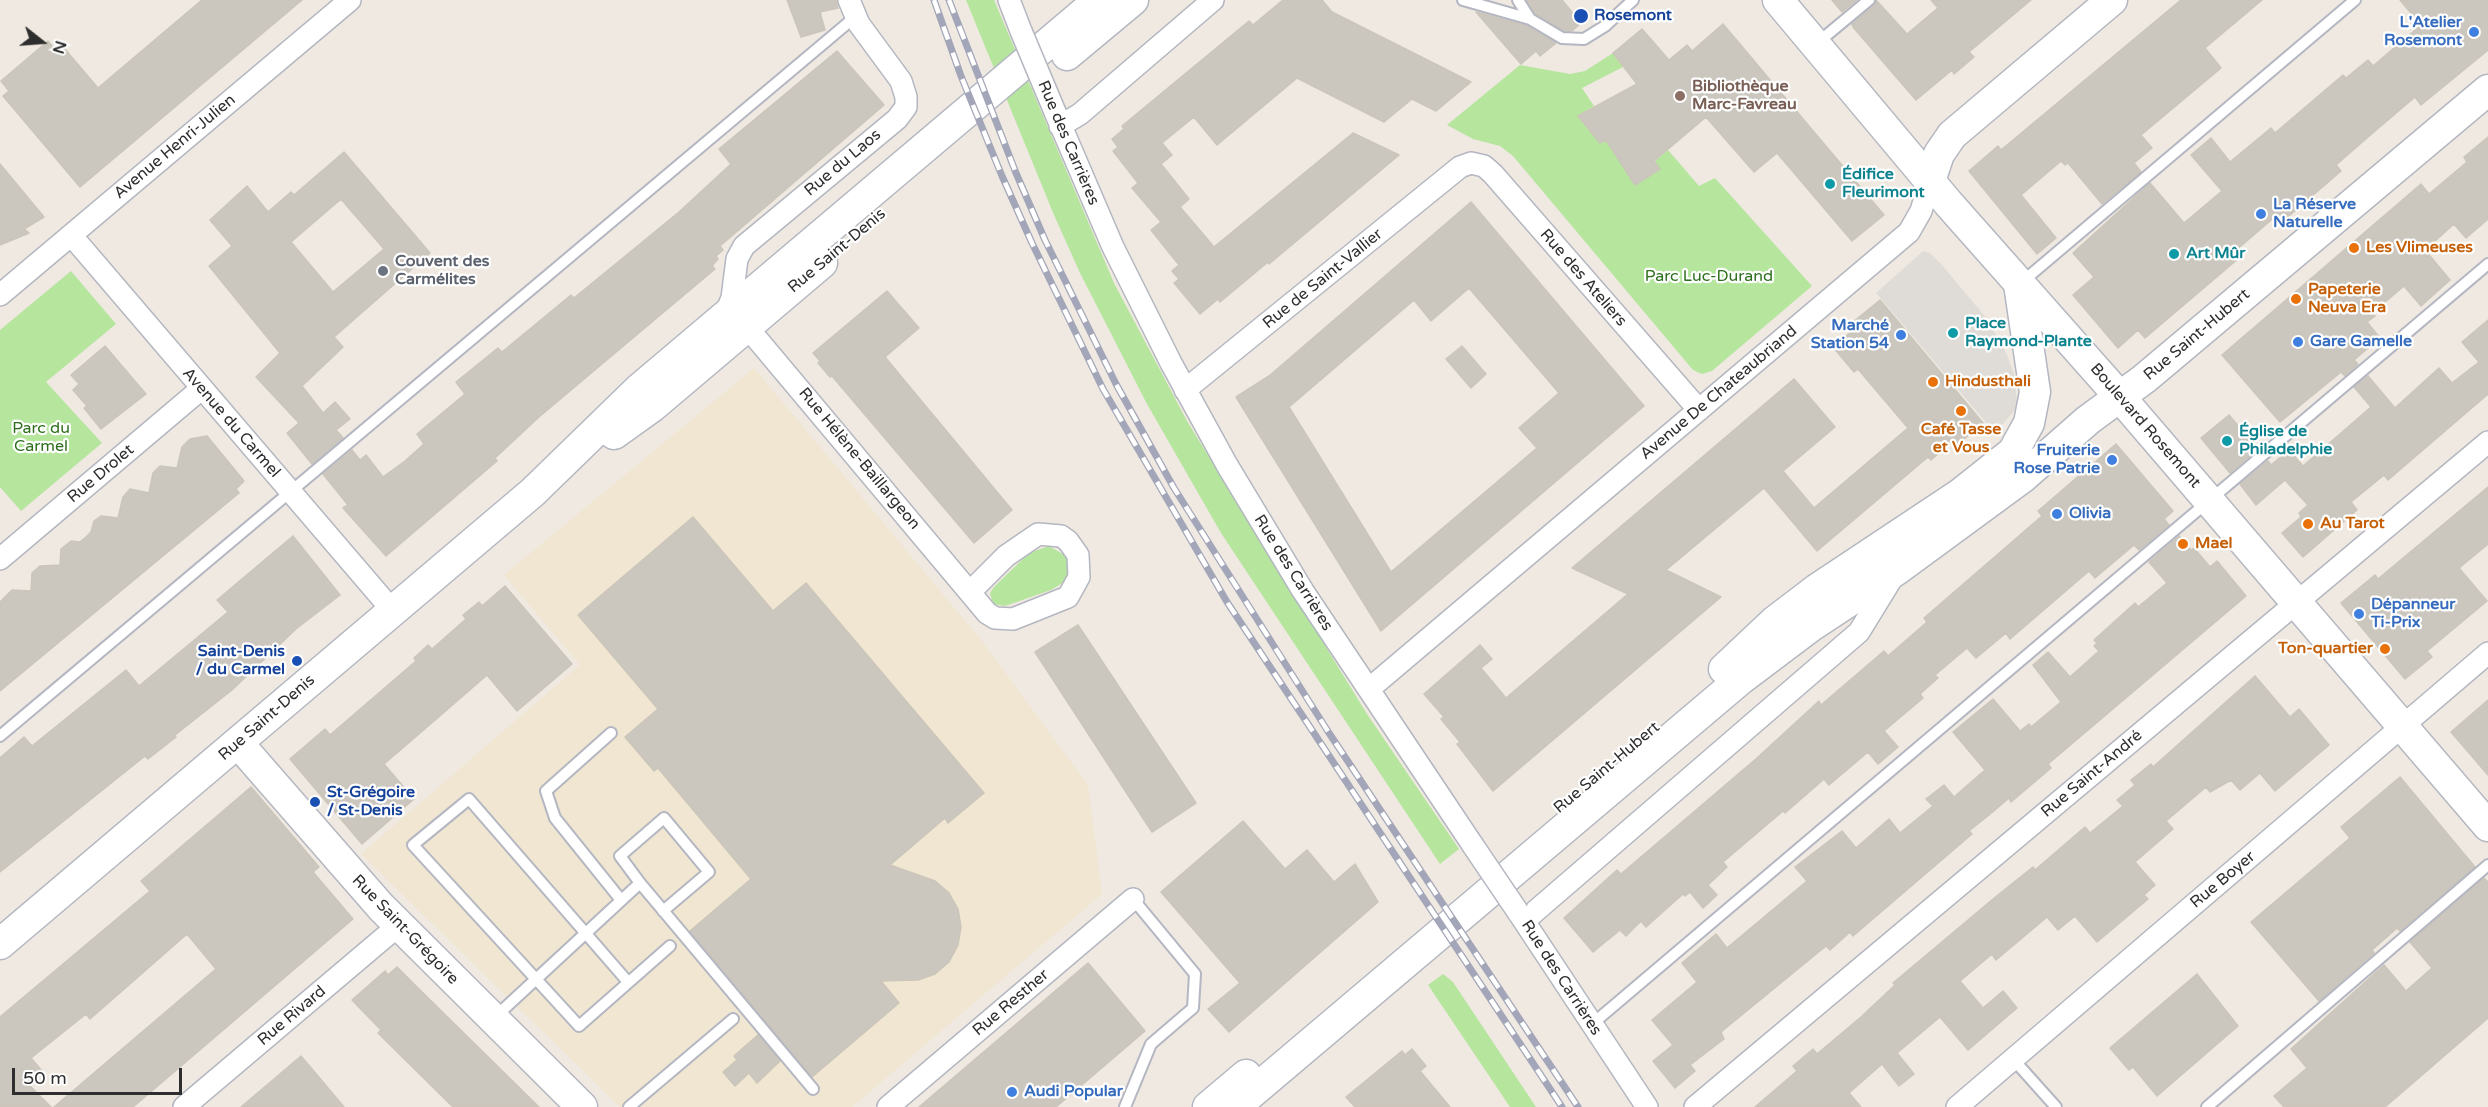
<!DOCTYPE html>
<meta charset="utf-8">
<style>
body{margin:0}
#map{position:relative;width:2488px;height:1107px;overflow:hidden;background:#efe9e1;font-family:"Varela Round",sans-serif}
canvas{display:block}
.north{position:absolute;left:12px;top:12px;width:60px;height:60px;-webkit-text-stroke:4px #fff;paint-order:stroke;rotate:107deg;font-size:16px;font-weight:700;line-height:24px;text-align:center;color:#2e2e2e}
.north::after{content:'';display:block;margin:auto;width:21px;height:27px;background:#2e2e2e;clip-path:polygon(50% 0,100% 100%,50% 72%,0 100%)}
.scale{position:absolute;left:12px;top:1068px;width:170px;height:27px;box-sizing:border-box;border:3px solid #2e2e2e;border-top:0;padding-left:8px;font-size:18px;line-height:21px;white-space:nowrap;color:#2e2e2e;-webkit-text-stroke:4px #fff;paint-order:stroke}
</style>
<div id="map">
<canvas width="2488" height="1107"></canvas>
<div class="north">N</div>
<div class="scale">50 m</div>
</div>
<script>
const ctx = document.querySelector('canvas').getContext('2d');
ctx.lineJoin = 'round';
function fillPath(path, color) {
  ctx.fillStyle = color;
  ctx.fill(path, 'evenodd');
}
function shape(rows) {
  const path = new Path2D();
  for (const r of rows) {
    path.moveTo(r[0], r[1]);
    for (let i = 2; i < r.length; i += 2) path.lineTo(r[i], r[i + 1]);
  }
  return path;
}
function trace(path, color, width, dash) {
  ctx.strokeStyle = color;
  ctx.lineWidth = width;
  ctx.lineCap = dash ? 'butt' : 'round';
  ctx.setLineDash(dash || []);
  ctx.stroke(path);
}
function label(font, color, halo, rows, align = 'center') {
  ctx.font = font + ' "Varela Round",sans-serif';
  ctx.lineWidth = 4.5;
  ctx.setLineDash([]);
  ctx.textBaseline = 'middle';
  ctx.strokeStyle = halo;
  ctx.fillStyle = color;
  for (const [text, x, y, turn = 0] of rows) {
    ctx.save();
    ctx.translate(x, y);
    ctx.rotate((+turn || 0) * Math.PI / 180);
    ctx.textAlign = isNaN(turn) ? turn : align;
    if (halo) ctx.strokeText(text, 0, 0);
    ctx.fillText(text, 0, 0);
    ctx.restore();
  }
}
const education = shape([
 [754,368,982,641,1088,785,1102,894,852,1107,620,1107,361,854,580,665,504,575]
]);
const green = shape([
 [966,0,994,0,1114,283,1187,421,1367,714,1459,849,1440,864,1221,533,1147,404,1080,273,1054,215],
 [1613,53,1623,67,1582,88,1594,106,1578,116,1600,143,1616,135,1660,169,1655,161,1668,150,1699,186,1715,178,1812,286,1712,371,1702,374,1693,370,1513,156,1500,146,1473,139,1447,125,1520,65,1570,74,1585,71],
 [71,271,116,324,46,382,102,443,21,511,0,487,0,330],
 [1049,546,1066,556,1069,570,1064,582,1051,590,1005,606,993,604,990,593,994,587,1029,553],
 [1443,974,1453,982,1536,1107,1510,1107,1428,985]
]);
const plaza = shape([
 [1923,251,1930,253,1942,265,1988,320,2007,355,2014,374,2017,402,2014,411,1995,433,1876,293]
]);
const building = shape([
 [202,0,302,0,80,187,3,96,9,91,1,81,48,41,58,53,64,48,98,88,202,0],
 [787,0,836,0,838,8,820,12,825,30,801,37,787,0],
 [1283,0,1322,0,1332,12,1471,82,1436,111,1412,99,1384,122,1297,78,1217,145,1194,117,1162,143,1172,155,1161,164,1189,199,1180,207,1214,247,1353,133,1399,155,1269,264,1268,262,1220,302,1218,299,1200,314,1174,283,1179,279,1172,271,1179,265,1151,230,1161,222,1132,188,1138,183,1113,151,1118,147,1112,139,1124,129,1122,126,1249,21,1253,25,1283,0],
 [1527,0,1562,0,1581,23,1572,31,1564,31,1535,13,1527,0],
 [1832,0,1857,0,1842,12,1832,0],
 [1876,0,1907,34,1938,8,1931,0,2031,0,1969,52,1974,57,1954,74,1952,70,1916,100,1853,27,1852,24,1874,6,1876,0],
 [2181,0,2262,0,2205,48,2221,68,2141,135,2152,148,2134,163,2141,172,2102,204,2068,163,2065,165,2061,161,2021,195,2056,238,2037,254,1969,171,1998,146,2001,150,2181,0],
 [2400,0,2488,0,2488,50,2421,105,2415,97,2375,131,2336,165,2341,171,2282,222,2277,215,2234,252,2239,258,2145,338,2138,330,2118,348,2073,295,2094,277,2073,253,2150,183,2184,223,2222,191,2191,155,2211,138,2230,162,2271,128,2275,133,2343,75,2346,78,2368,60,2373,66,2421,25,2400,0],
 [1476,12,1527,26,1556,43,1540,56,1536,51,1521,64,1476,12],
 [1723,24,1884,215,1852,241,1777,153,1754,172,1706,117,1654,161,1660,169,1635,185,1606,140,1600,143,1578,116,1637,84,1613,53,1642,29,1669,60,1687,45,1692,51,1723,24],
 [837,51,884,105,720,246,723,250,716,256,718,259,712,266,715,269,539,417,495,458,497,461,386,556,343,508,348,505,323,474,352,450,360,460,366,455,383,477,405,461,424,444,417,434,465,394,456,382,498,348,502,352,571,295,574,298,679,212,731,164,719,149,837,51],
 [2488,137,2488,219,2466,238,2454,224,2425,250,2450,280,2421,306,2404,286,2372,313,2375,316,2367,322,2380,338,2354,360,2358,364,2345,376,2341,372,2280,422,2222,355,2421,184,2429,194,2467,162,2464,157,2488,137],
 [344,152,430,253,334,337,343,347,302,386,323,413,335,402,350,419,336,430,343,438,312,464,287,433,299,423,256,377,280,353,209,266,232,246,210,220,247,186,268,212,291,192,294,195,344,152],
 [341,199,384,249,333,292,291,242,341,199],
 [0,164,44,217,24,229,29,233,0,245,0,164],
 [1471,202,1644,406,1381,631,1236,397,1269,376,1471,202],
 [1469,288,1559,393,1519,428,1537,448,1391,572,1289,407,1414,300,1431,321,1469,288],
 [887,291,919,328,885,357,1012,510,974,543,832,376,830,377,818,363,820,361,813,353,887,291],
 [1880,300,1983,423,1957,445,1953,441,1931,460,1928,457,1817,551,1764,488,1666,570,1721,597,1493,791,1457,744,1460,742,1441,719,1444,717,1424,694,1480,645,1492,659,1481,668,1506,698,1628,594,1572,568,1794,379,1835,427,1783,471,1814,508,1908,428,1858,369,1854,372,1833,347,1856,328,1852,323,1880,300],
 [2488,320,2488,394,2388,480,2384,475,2351,502,2357,510,2303,557,2282,533,2301,517,2299,513,2308,505,2285,480,2256,505,2240,484,2268,461,2271,465,2289,450,2303,466,2371,407,2354,387,2368,376,2395,408,2439,368,2452,383,2479,362,2462,342,2488,320],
 [105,346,146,394,101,429,84,408,87,406,73,390,79,384,71,375,105,346],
 [1462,346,1486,374,1471,388,1446,359,1462,346],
 [2229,415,2258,449,2230,473,2201,438,2229,415],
 [207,436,244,481,236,489,239,493,0,691,0,602,12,590,31,591,32,573,40,566,60,565,61,549,71,541,80,542,86,537,91,532,94,521,101,516,118,518,123,497,130,489,149,493,153,473,160,466,177,468,182,447,190,439,207,436],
 [2116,444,2173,511,2164,519,2169,525,2139,550,2134,545,2095,578,2089,571,2010,639,2006,633,1976,658,1967,648,1935,675,1938,678,1920,694,1923,698,1884,731,1898,747,1878,764,1868,752,1829,785,1824,779,1785,813,1783,811,1723,862,1727,867,1708,885,1717,895,1703,908,1690,892,1685,896,1683,894,1646,927,1641,921,1626,936,1620,930,1593,952,1564,918,1617,870,1621,874,1757,758,1819,701,1821,705,1884,651,1888,656,1927,622,1924,618,2042,516,2038,511,2116,444],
 [2488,487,2488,544,2459,568,2487,601,2427,651,2432,657,2405,679,2341,603,2375,575,2378,579,2488,487],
 [693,517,773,611,806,583,984,793,948,823,945,818,890,865,935,881,949,893,958,909,961,927,958,945,949,962,935,974,918,980,881,981,899,1003,812,1077,690,931,751,879,658,768,654,771,625,737,658,709,578,615,693,517],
 [293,536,340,595,296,629,232,690,175,735,176,737,148,759,145,756,0,872,0,758,24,737,32,746,126,670,139,686,228,612,217,600,293,536],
 [2179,536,2191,550,2194,548,2210,567,2217,561,2246,596,2048,764,2051,768,2011,802,2009,798,1989,815,1969,831,1972,834,1853,936,1850,932,1830,950,1826,946,1721,1032,1724,1039,1690,1065,1695,1071,1675,1088,1653,1061,1673,1045,1652,1020,1697,982,1682,963,1716,934,1727,948,1807,881,1795,867,1842,831,1856,848,1889,819,1900,833,1933,806,1926,799,1944,785,1954,797,1985,770,1953,732,1993,699,2020,731,2029,724,2031,727,2061,702,2033,665,2048,652,2070,677,2099,651,2094,646,2097,643,2094,640,2135,603,2138,607,2167,583,2149,562,2179,536],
 [505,586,572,664,517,711,487,675,434,721,384,764,414,799,362,844,290,759,325,729,330,735,416,661,414,658,428,645,432,649,466,619,463,615,479,602,482,606,505,586],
 [1078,625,1196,803,1152,832,1035,652,1078,625],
 [2255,676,2290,717,2299,709,2329,745,2275,791,2260,773,2240,790,2231,780,2210,792,2206,787,2166,821,2173,829,2135,862,2155,885,2144,895,2148,899,2097,942,2075,916,2058,930,2047,917,1996,960,1992,954,1960,981,1983,1008,2003,991,2017,1008,1968,1050,1940,1017,1897,1053,1914,1074,1899,1086,1882,1064,1849,1093,1861,1107,1755,1107,1797,1071,1793,1066,1813,1049,1817,1054,1861,1017,1895,985,1893,983,1993,899,2033,867,2035,870,2085,827,2090,833,2123,806,2117,800,2135,785,2131,780,2151,764,2153,767,2255,676],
 [2488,700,2488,775,2451,732,2488,700],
 [2400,777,2475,867,2400,931,2397,928,2372,950,2374,953,2319,1001,2251,922,2350,838,2341,827,2400,777],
 [251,787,319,867,313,872,353,919,133,1107,54,1107,216,969,187,934,90,1019,86,1014,31,1058,42,1071,27,1083,51,1107,0,1107,0,1017,150,891,141,881,251,787],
 [1243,821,1285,869,1307,850,1334,882,1355,864,1378,902,1229,1032,1208,1009,1240,983,1161,892,1243,821],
 [2484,878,2488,882,2488,1018,2385,1107,2284,1107,2274,1096,2307,1068,2291,1049,2384,965,2406,991,2432,968,2410,942,2484,878],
 [1088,963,1145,1031,1056,1107,919,1107,1088,963],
 [397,967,419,989,539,1107,453,1107,378,1033,381,1030,352,1000,385,971,388,975,397,967],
 [2197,974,2238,1026,2157,1096,2133,1067,2129,1070,2110,1048,2197,974],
 [758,1035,780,1061,757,1083,749,1073,735,1086,723,1072,737,1060,734,1056,758,1035],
 [1412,1049,1426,1066,1420,1071,1450,1107,1355,1107,1346,1097,1402,1051,1405,1055,1412,1049],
 [301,1056,344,1107,241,1107,274,1079,301,1056]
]);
const lane = shape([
 [1463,0,1530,19,1562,38,1584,39,1605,26,1633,0],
 [1518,0,1530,19],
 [1816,44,1869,0],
 [2022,282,2355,0],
 [611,733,546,791,555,818,621,900],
 [0,736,855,17],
 [640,883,620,856,664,818,709,872,663,911],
 [628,982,469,799,413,845,579,1026,670,946],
 [494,1018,640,883,813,1089],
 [1591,1025,2488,264],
 [2013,1059,2056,1107],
 [629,1107,733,1019],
 [1125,1107,1151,1044,1193,1008,1195,974,1133,899],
 [2207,1107,2488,865]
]);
const street = shape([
 [1009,0,1021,31],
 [1055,112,1113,247,1171,363,1227,465,1303,591,1472,844],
 [1060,126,1080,114,1213,0],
 [71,235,392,610],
 [0,295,350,0],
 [725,315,732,298,737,259,744,246,897,119,906,107,906,97,901,81,859,24,849,0],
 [747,327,987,613,995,618,1013,619,1068,597,1079,577,1078,555,1068,541,1061,536,1038,534,1006,556,970,592],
 [1185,390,1460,167,1471,163,1484,166,1493,174,1699,410],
 [0,559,201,389],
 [1369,689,1909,232,1921,211,1930,181],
 [1518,912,1647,1107],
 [1524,921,1859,632,1894,575],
 [184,1107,399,925],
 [888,1107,1133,899],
 [1695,1107,2488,442],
 [1957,1107,2488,653]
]);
const secondary = shape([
 [1778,0,1949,204,2120,397,2488,826],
 [1067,55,1133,0],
 [1930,181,1939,154,1952,135,2112,0],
 [614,434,653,406,822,263],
 [1724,669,1775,621,1817,589,1960,494,2013,452,2029,423,2035,392,2019,284],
 [238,743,381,907,582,1107],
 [0,944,533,492,639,389,1099,0],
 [1208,1107,1246,1075],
 [1235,1107,1741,679,1810,627,1898,569,2022,478,2088,420,2144,379,2488,90]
]);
const rail = shape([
 [934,0,961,76,1002,176,1032,243,1103,389,1227,602,1562,1107],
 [949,0,1016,173,1045,240,1116,384,1174,488,1329,733,1578,1107]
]);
const streetBridge = shape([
 [1021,31,1055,112],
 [1472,844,1518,912]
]);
const markers = [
 [1581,16,8,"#1a4fb4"],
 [2474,32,6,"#3f7fe0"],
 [1680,96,6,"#8d6e63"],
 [1830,184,6,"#0f9aa8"],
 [2261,214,6,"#3f7fe0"],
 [2354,248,6,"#e8710a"],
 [2174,254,6,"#0f9aa8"],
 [383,271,6,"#6b7280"],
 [2296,299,6,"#e8710a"],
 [1953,333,6,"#0f9aa8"],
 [1901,335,6,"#3f7fe0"],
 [2298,342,6,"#3f7fe0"],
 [1933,382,6,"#e8710a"],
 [1961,411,6,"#e8710a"],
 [2227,441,6,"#0f9aa8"],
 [2112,460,6,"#3f7fe0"],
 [2057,514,6,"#3f7fe0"],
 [2308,524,6,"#e8710a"],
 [2183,544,6,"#e8710a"],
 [2359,614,6,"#3f7fe0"],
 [2385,649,6,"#e8710a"],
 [297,661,6,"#1a4fb4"],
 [315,802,6,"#1a4fb4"],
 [1012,1092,6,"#3f7fe0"]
];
const transitNames = [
 ["Rosemont",1594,16],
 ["Saint-Denis",285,652,"right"],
 ["/ du Carmel",285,670,"right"],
 ["St-Grégoire",327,793],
 ["/ St-Denis",327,811]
];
const shopNames = [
 ["L'Atelier",2462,23,"right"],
 ["Rosemont",2462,41,"right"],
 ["La Réserve",2273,205],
 ["Naturelle",2273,223],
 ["Marché",1889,326,"right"],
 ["Station 54",1889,344,"right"],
 ["Gare Gamelle",2310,342],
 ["Fruiterie",2100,451,"right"],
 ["Rose Patrie",2100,469,"right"],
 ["Olivia",2069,514],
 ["Dépanneur",2371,605],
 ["Ti-Prix",2371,623],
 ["Audi Popular",1024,1092]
];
const educationNames = [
 ["Bibliothèque",1692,87],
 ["Marc-Favreau",1692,105]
];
const streetNames = [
 ["Rue des Carrières",1068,143,67],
 ["Avenue Henri-Julien",175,147,-40],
 ["Rue du Laos",843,163,-40],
 ["Rue Saint-Denis",837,251,-40],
 ["Rue des Ateliers",1583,278,49],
 ["Rue de Saint-Vallier",1323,279,-39],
 ["Rue Saint-Hubert",2197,335,-40],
 ["Avenue De Chateaubriand",1719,393,-40],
 ["Avenue du Carmel",231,423,49],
 ["Boulevard Rosemont",2145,426,49],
 ["Rue Hélène-Baillargeon",859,459,50],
 ["Rue Drolet",101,474,-40],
 ["Rue des Carrières",1293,573,58],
 ["Rue Saint-Denis",267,718,-41],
 ["Rue Saint-Hubert",1607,768,-40],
 ["Rue Saint-André",2092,774,-40],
 ["Rue Boyer",2223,880,-40],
 ["Rue Saint-Grégoire",405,930,46],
 ["Rue des Carrières",1561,978,57],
 ["Rue Resther",1011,1003,-40],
 ["Rue Rivard",292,1016,-40]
];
const cultureNames = [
 ["Édifice",1842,175],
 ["Fleurimont",1842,193],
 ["Art Mûr",2186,254],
 ["Place",1965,324],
 ["Raymond-Plante",1965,342],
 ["Église de",2239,432],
 ["Philadelphie",2239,450]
];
const foodNames = [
 ["Les Vlimeuses",2366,248],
 ["Papeterie",2308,290],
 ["Neuva Era",2308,308],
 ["Hindusthali",1945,382],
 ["Café Tasse",1961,430,"center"],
 ["et Vous",1961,448,"center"],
 ["Au Tarot",2320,524],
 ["Mael",2195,544],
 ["Ton-quartier",2373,649,"right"]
];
const worshipNames = [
 ["Couvent des",395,262],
 ["Carmélites",395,280]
];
const parkNames = [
 ["Parc Luc-Durand",1709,277],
 ["Parc du",41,429],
 ["Carmel",41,447]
];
fillPath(education, '#f0e6d1');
fillPath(green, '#b6e59e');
fillPath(plaza, '#dfdcd8');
fillPath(building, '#cbc7bf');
trace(building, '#cbc5ba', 1.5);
trace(lane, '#b4b7c1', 14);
trace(street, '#b4b7c1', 24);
trace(secondary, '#b4b7c1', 33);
trace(lane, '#fff', 10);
trace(street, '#fff', 21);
trace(secondary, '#fff', 30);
trace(rail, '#a3a6b8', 7);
trace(rail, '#fff', 4.5, [14]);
trace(streetBridge, '#b4b7c1', 24, []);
trace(streetBridge, '#fff', 21);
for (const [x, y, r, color] of markers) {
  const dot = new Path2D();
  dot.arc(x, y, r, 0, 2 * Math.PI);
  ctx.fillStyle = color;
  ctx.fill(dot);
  trace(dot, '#fff', 2);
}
label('bold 16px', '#164399', '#fff', transitNames, 'left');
label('bold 16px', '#366cbe', '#fff', shopNames, 'left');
label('bold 16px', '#785e54', '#fff', educationNames, 'left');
label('16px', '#2e2e2e', '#fff', streetNames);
label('bold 16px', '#0d838f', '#fff', cultureNames, 'left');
label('bold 16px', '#c56008', '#fff', foodNames, 'left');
label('bold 16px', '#5b616d', '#fff', worshipNames, 'left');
label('16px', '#2c6e1b', '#fff', parkNames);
</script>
